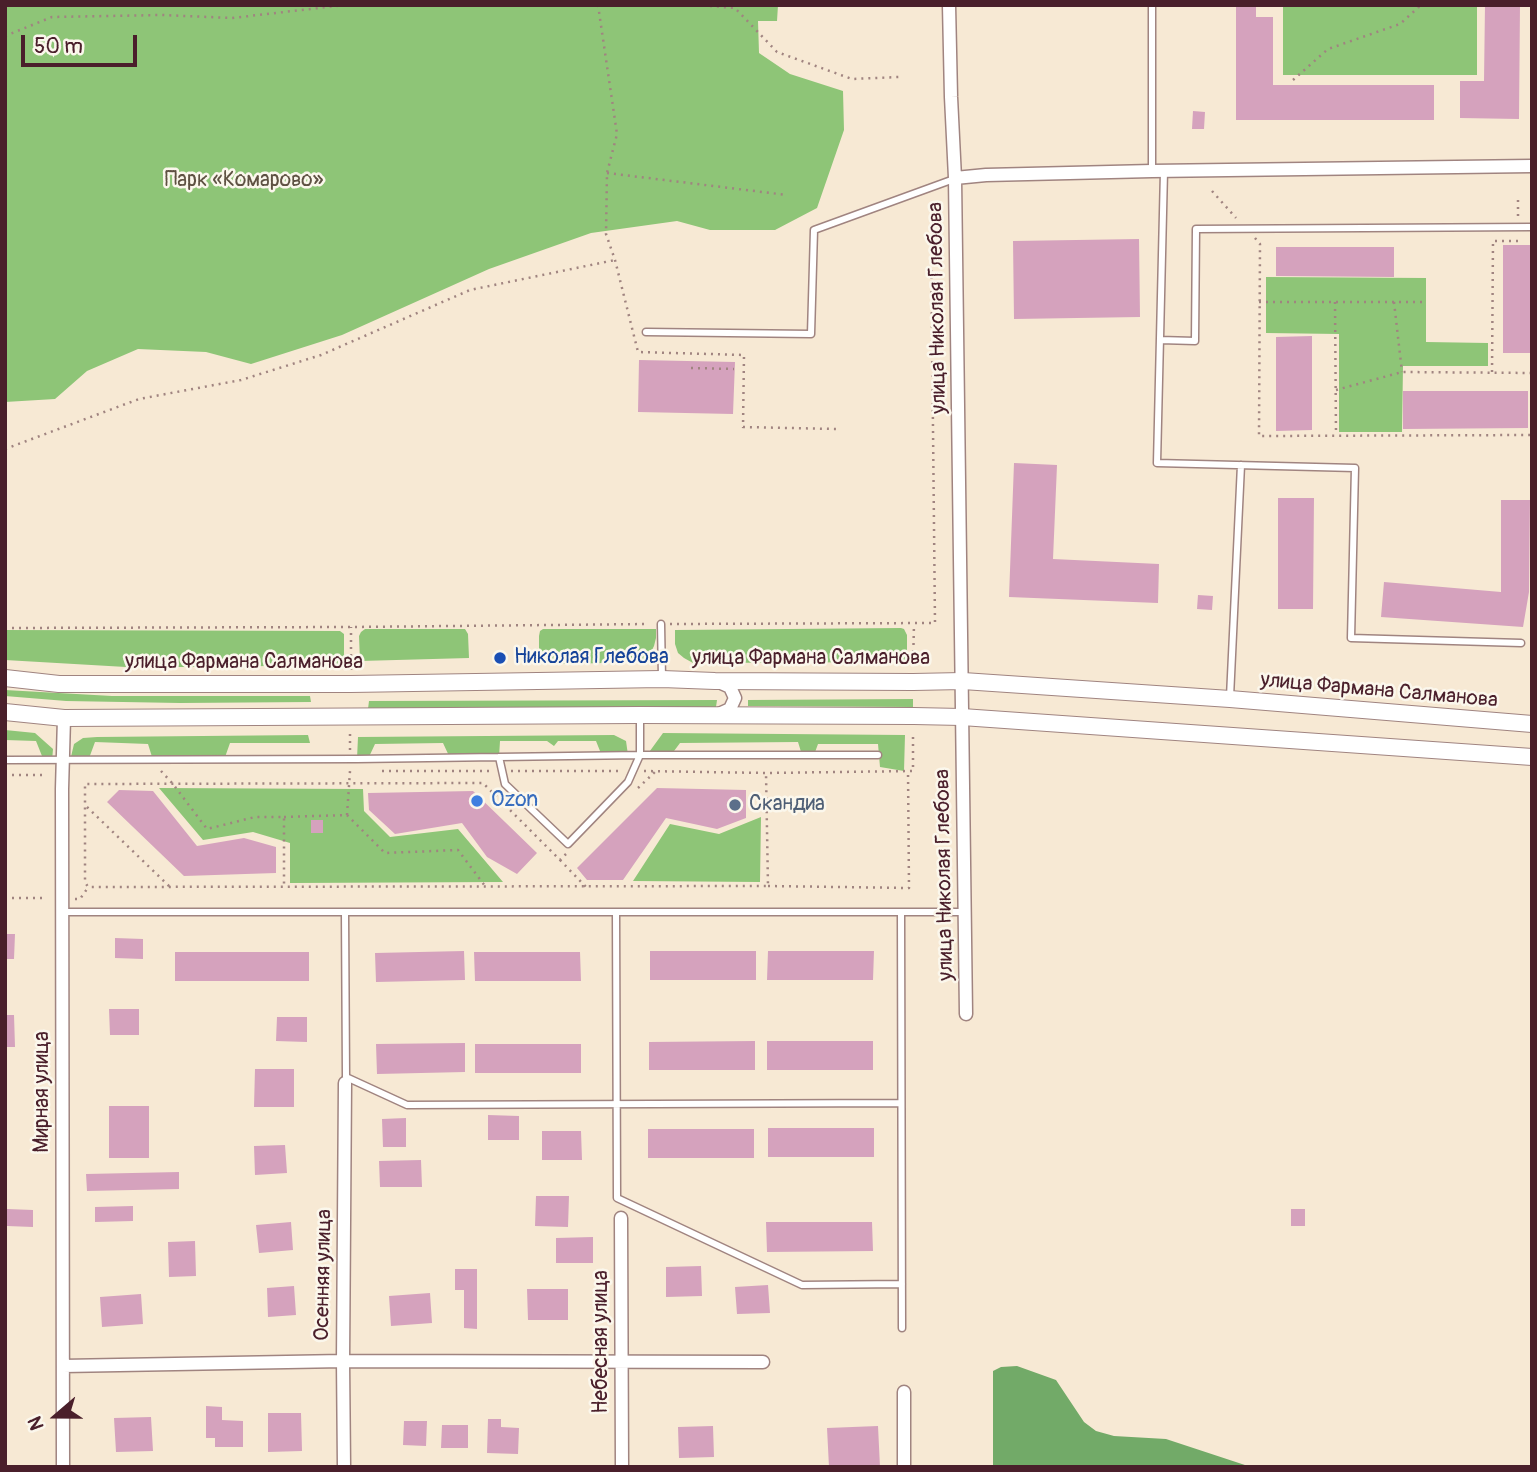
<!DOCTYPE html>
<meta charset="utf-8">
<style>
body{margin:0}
#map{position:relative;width:1537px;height:1472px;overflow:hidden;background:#f7e9d4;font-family:Pangolin,sans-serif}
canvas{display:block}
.frame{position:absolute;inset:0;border:7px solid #4a1f2b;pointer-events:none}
.north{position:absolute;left:21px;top:1381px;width:70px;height:70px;-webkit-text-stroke:5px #fbf7ec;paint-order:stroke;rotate:250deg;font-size:19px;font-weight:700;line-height:28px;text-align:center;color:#4a1f2b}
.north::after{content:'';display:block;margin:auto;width:24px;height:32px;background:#4a1f2b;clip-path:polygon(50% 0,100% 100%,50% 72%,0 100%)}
.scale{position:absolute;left:21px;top:35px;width:116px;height:32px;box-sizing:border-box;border:4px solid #4a1f2b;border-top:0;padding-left:9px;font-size:21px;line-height:24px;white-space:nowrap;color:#4a1f2b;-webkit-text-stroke:5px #fbf7ec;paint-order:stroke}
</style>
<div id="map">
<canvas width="1537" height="1472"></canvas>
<div class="frame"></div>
<div class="north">N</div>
<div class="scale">50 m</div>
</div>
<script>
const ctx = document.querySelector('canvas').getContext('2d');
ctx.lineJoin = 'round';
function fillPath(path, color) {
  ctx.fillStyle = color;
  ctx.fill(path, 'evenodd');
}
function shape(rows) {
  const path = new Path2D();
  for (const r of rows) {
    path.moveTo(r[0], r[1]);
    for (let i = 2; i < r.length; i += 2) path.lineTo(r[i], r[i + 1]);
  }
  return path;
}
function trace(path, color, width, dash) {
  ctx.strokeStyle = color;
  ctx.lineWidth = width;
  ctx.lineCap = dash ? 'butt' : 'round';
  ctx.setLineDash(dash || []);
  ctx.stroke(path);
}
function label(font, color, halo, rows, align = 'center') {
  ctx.font = font + ' Pangolin,sans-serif';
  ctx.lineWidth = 5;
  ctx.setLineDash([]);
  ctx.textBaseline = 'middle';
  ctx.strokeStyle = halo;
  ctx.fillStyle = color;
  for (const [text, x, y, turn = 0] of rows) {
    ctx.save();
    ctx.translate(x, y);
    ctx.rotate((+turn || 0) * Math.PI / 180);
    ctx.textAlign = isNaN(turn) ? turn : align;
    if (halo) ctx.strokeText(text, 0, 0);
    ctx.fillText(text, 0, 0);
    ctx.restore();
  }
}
const green = shape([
 [5,5,778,5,777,21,758,21,759,53,790,74,843,91,844,130,817,208,775,230,710,230,677,221,591,233,489,269,342,335,251,364,206,352,138,349,87,371,55,399,5,402],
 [1283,5,1477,5,1477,75,1283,75],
 [1266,277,1426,278,1426,342,1488,343,1488,366,1403,366,1402,432,1339,432,1339,334,1266,333],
 [901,628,904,629,907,635,907,662,693,663,684,658,678,653,675,644,675,630],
 [365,629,465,629,468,634,469,658,360,661,359,636,361,632],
 [543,629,656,629,656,638,654,646,649,656,640,662,566,664,539,658,539,636,540,631],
 [5,630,340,631,344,634,344,664,226,667,126,667,5,660],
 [5,690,112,696,310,696,311,702,180,703,66,701,5,696],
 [913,699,913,707,748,706,748,700],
 [717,700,716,707,368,709,369,701],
 [5,730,35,733,53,749,52,761,44,761,36,741,5,740],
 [663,733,905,735,904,771,880,767,878,744,818,744,814,755,802,755,798,742,680,743,671,755,647,755],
 [308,735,310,743,230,743,224,760,153,760,148,744,95,742,88,761,70,761,74,744,83,738,97,737],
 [614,735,626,741,628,755,602,756,596,741,558,741,554,746,547,741,500,741,499,757,450,758,443,743,375,744,368,759,357,759,358,737],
 [159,788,363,789,364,811,390,837,458,829,503,882,290,883,290,843,253,832,203,840],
 [761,817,760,882,633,881,670,824,719,834]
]);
const forest = shape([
 [1017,1366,1056,1380,1084,1422,1096,1431,1114,1436,1166,1439,1251,1467,993,1467,993,1371,1001,1367]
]);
const building = shape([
 [1236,5,1256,5,1256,17,1273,17,1273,85,1434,85,1434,120,1236,120],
 [1485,5,1520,5,1519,119,1460,118,1460,81,1484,81],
 [1193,111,1205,112,1204,129,1192,129],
 [1139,239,1140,317,1014,319,1013,241],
 [1503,245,1532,245,1532,353,1503,353],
 [1276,247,1394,247,1394,277,1276,276],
 [1312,336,1312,430,1276,431,1276,337],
 [639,360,735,362,733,414,638,412],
 [1403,391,1528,391,1528,428,1403,429],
 [1014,463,1057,465,1053,559,1159,564,1158,603,1009,597],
 [1278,498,1314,498,1313,609,1278,609],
 [1501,500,1530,500,1529,592,1523,627,1381,617,1384,582,1501,592],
 [1198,595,1213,596,1212,610,1197,609],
 [657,788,746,790,746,818,717,829,666,818,623,880,587,880,577,868],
 [119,790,153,791,197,846,244,838,276,847,276,873,184,876,107,802],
 [473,791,537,853,517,874,487,857,462,823,395,834,369,810,368,793],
 [311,820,323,820,323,833,311,833],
 [5,934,15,934,14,959,5,959],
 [115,938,143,939,143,959,115,958],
 [464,951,465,980,376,982,375,953],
 [650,951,756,951,756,980,650,980],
 [768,951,874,951,873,980,767,980],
 [175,952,309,952,309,981,175,981],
 [474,952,580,952,581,981,475,981],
 [109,1009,139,1009,139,1035,110,1035],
 [5,1015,14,1015,15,1047,5,1047],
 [277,1017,307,1017,307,1042,276,1041],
 [755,1041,755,1070,649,1070,649,1042],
 [767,1041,873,1041,873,1070,767,1070],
 [465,1043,465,1072,377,1074,376,1044],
 [475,1044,581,1044,581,1073,475,1073],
 [255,1069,294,1069,294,1107,254,1107],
 [109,1106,149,1106,149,1158,109,1158],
 [488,1115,519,1116,519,1140,488,1140],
 [406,1118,406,1147,383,1147,382,1119],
 [768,1128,874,1128,874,1157,768,1157],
 [648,1129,754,1129,754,1158,648,1158],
 [542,1131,581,1131,582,1160,542,1160],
 [285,1145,287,1173,255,1175,254,1146],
 [421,1160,422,1187,380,1187,379,1161],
 [179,1172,179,1189,87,1191,86,1174],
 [536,1196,569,1196,568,1227,535,1226],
 [133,1206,133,1221,95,1222,95,1207],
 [7,1209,33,1210,33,1227,7,1226],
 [1291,1209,1305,1209,1305,1226,1291,1226],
 [291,1222,293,1250,259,1253,256,1225],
 [766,1222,872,1222,873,1251,767,1252],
 [593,1237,593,1263,556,1263,556,1238],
 [195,1241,196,1276,169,1277,168,1242],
 [701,1266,702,1296,666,1297,666,1267],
 [455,1269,477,1269,477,1329,464,1328,464,1290,455,1290],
 [768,1285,770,1313,737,1314,735,1287],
 [294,1286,296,1315,268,1317,267,1288],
 [527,1289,568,1289,568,1320,528,1320],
 [430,1293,432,1323,391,1326,389,1296],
 [141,1294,143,1324,102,1327,100,1297],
 [206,1406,222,1407,222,1420,243,1421,243,1447,215,1447,215,1438,206,1438],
 [268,1413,301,1413,302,1451,268,1452],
 [151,1417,153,1451,116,1452,114,1418],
 [488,1419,501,1419,501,1427,519,1428,518,1454,487,1453],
 [404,1421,427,1421,426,1446,403,1445],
 [442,1425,468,1425,468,1448,441,1448],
 [713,1426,714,1457,679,1458,678,1427],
 [878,1426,880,1467,829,1467,827,1428]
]);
const path = shape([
 [598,5,617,134,607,173,606,234,615,260,638,352,744,355,743,427,837,429],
 [696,5,735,8,777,52,852,79,899,77],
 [5,36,52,17,162,15,232,18,345,5],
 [1293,80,1328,49,1400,24,1421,5],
 [607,173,787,195],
 [1212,191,1236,218],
 [1518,216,1518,195],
 [1255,238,1260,244,1259,436,1532,435],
 [1259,302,1426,302],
 [1335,302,1336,435],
 [1394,302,1402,372],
 [691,368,734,369],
 [1492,372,1493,241,1518,241,1518,237],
 [1336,390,1402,372,1532,373],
 [5,449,139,399,241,380,321,355,470,290,615,260],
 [670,624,935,623,931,234,941,233],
 [5,628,351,627,649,624],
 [913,666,914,624],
 [351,670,351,627],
 [350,750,350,732],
 [161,771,173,784,207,829,255,817,284,817,284,887],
 [382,771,490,771],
 [511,771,620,771],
 [644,771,766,773,913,771,913,732],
 [5,775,47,775],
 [638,788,656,771],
 [87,807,170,887],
 [347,815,350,771],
 [284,817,347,815,385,853,458,850,485,886],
 [566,854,560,860,483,783,85,784,85,882,88,887,768,886,766,773],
 [560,860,586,887],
 [768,886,909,888,908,771],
 [5,898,47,898],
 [75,899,80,899,87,889]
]);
const service = shape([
 [1152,5,1152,171],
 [1164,171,1157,463,1355,468,1351,638,1521,643],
 [646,332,811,334,814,230,954,179],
 [1160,340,1195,341,1196,229,1532,227],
 [661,624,662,678],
 [1230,697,1241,465],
 [499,757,505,784,568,844,628,782,640,755,640,717],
 [5,760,357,759,640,755,878,755],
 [62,912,965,912],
 [345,912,346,1077,407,1105,901,1103],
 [616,912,617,1198,802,1285,902,1284],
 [901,912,902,1328]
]);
const minor = shape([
 [949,5,951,97,955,178,966,1014],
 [955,178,986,175,1152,171,1532,166],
 [719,714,730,709,735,698,730,687,719,682],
 [621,1218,622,1467],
 [63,1366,343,1361,763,1362],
 [904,1392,904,1467],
 [63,1467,62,789,64,718],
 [344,1467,343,1361,345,1083]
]);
const tertiary = shape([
 [5,678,59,684,351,684,662,679,715,681,913,682,963,681,1230,699,1532,724],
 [5,712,64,718,640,715,914,716,962,717,1532,757]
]);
const markers = [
 [500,658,7,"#1a4fb4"],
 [477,801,7,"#3f7fe0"],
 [735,805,7,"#5c6f8a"]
];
const parkNames = [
 ["Парк «Комарово»",244,181]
];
const streetNames = [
 ["улица Николая Глебова",938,308,-91],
 ["улица Фармана Салманова",811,659],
 ["улица Фармана Салманова",244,663],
 ["улица Фармана Салманова",1379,691,5],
 ["улица Николая Глебова",945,875,-91],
 ["Мирная улица",43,1092,-90],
 ["Осенняя улица",324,1275,-89],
 ["Небесная улица",602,1342,-90]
];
const transitNames = [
 ["Николая Глебова",514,658]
];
const shopNames = [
 ["Ozon",491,801]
];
const serviceNames = [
 ["Скандиа",749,805]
];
fillPath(green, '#8ec577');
fillPath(forest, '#72aa68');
fillPath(building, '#d5a2bd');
trace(service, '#a08480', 9);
trace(minor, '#a08480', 15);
trace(tertiary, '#a08480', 18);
trace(path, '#a08480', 2.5, [2, 5]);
trace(service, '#fff', 6);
trace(minor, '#fff', 12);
trace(tertiary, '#fff', 16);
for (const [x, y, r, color] of markers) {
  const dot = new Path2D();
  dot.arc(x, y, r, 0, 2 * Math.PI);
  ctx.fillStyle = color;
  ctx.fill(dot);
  trace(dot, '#fbf7ec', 2.5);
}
label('21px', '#5e5142', '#fbf7ec', parkNames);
label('21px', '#4a1f2b', '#fbf7ec', streetNames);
label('21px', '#164399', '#fbf7ec', transitNames, 'left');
label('21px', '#366cbe', '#fbf7ec', shopNames, 'left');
label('21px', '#4e5e75', '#fbf7ec', serviceNames, 'left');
</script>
